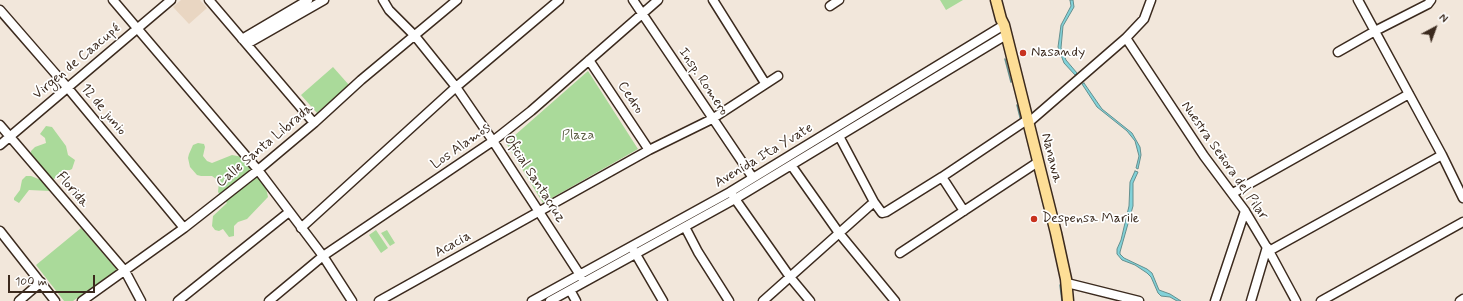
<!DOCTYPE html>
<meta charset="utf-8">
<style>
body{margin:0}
#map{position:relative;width:1463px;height:301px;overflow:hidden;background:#f2e7db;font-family:Mynerve,sans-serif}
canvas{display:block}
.north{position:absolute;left:1415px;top:8px;width:40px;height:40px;-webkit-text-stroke:3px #fff;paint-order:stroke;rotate:41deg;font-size:11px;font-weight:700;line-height:16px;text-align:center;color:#3b2a1e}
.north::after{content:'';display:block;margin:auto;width:14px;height:18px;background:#3b2a1e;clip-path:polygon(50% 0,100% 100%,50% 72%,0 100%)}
.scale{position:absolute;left:8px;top:275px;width:87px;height:18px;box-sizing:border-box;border:2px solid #3b2a1e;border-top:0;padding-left:5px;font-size:12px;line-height:14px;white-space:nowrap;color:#3b2a1e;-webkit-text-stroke:3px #fff;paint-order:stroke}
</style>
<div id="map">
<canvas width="1463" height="301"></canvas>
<div class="north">N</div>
<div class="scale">100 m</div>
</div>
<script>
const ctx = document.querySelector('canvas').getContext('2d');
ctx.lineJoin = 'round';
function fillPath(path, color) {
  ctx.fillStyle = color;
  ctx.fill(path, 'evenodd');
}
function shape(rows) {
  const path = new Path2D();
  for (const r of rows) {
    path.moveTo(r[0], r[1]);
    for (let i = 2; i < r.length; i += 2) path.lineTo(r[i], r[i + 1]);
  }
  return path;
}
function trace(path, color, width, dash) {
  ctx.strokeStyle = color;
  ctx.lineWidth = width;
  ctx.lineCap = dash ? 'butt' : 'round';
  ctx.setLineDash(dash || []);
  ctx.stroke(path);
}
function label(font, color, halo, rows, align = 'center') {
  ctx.font = font + ' Mynerve,sans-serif';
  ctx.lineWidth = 3.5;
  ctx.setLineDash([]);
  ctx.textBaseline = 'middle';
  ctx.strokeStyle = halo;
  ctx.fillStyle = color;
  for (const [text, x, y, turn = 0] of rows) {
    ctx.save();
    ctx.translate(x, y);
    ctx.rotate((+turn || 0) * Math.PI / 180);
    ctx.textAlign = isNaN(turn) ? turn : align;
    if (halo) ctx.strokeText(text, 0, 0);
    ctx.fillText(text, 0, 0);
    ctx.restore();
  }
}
const built = shape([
 [181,0,200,0,207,8,189,24,173,7]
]);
const green = shape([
 [940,0,963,0,946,10],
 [987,40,988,41,832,136,832,134],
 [333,67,349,85,317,113,301,95],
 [588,71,638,149,543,203,506,143],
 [46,126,52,127,66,146,68,155,75,160,72,169,70,170,63,170,54,179,49,179,31,156,31,151,35,147,46,143,45,138,40,134],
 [198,143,204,144,205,147,203,156,207,161,212,163,232,155,248,158,258,170,267,192,268,197,247,219,238,222,234,226,234,236,229,237,223,229,219,231,215,230,212,226,213,216,227,203,218,192,219,182,216,179,212,176,201,176,197,175,190,167,188,158,189,154,193,145],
 [813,145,815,146,738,193,737,193],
 [26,176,31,176,41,180,49,180,53,188,50,191,29,190,19,203,14,200,14,198,20,190,22,180],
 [81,228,117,270,73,301,64,301,36,265],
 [376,230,388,248,381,253,369,235],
 [387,230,395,243,390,246,381,233]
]);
const water = shape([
 [1070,0,1073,0,1074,7,1063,26,1061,48,1066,60,1077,73,1075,75,1064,63,1058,47,1061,25,1071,6,1070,0],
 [1084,83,1102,109,1132,133,1140,147,1141,155,1138,169,1136,168,1139,156,1135,141,1127,131,1097,107,1082,84,1084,83],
 [1135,171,1138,172,1133,183,1133,206,1120,252,1120,254,1124,258,1147,269,1152,273,1159,290,1170,294,1181,301,1177,301,1170,297,1161,296,1158,293,1151,277,1147,273,1135,265,1122,260,1117,254,1117,249,1121,240,1129,206,1130,182,1135,171]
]);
const stream = shape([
 [1005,59,1011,82],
 [1017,105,1021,121],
 [1060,285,1062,301]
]);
const minor = shape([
 [113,0,258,170,323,256,352,301],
 [209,0,314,123],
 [383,0,389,10,415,36,456,87,493,141,582,278],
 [633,0,753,178],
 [713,0,765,83],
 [1358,0,1442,155,1463,198],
 [830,6,839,0],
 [0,10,67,87,184,228],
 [1126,38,1204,156,1245,211,1269,251,1296,301],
 [242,39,308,0],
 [247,44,324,0],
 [1338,52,1375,31,1428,4,1431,0],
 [589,60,649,150],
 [1028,123,1126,38,1144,19,1151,0],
 [0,125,125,271,141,301],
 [839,136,874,202,882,213,886,212,942,177,1027,120],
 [0,145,171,0],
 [791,165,839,233,895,301],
 [942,177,964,211],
 [1233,193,1409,94],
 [733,196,790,277,810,301],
 [685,227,698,252,729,301],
 [301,228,456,87,559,0],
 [0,231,55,301],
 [634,251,663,301],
 [1269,251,1442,155],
 [900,253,1038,162],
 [1067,283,1139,301],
 [570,290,576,301],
 [19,301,41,282],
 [82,301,184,228,258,170,314,123,361,80,457,0],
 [178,301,289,212],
 [269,301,323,256,493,141,531,111,658,0],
 [379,301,649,150,712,119,778,76],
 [532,301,730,192,1004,25],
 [550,301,735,199,1006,35],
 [763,301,874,202],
 [1215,301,1245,211],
 [1251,301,1267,247],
 [1321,301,1463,222],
 [1460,301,1463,299]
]);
const major = shape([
 [996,0,1001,19,1004,25,1056,233,1066,279,1068,301]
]);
const markers = [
 [1023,53,4,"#c8321e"],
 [1034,219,4,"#c8321e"]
];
const poiNames = [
 ["Nasandy",1031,53],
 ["Despensa Marile",1042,219]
];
const streetNames = [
 ["Virgen de Caacupé",77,62,-40],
 ["Insp. Romero",703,82,56],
 ["Cedro",630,98,56],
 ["12 de junio",103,110,50],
 ["Calle Santa Librada",265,146,-40],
 ["Los Alamos",461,147,-35],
 ["Avenida Ita Yvate",764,156,-31],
 ["Nanawa",1051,158,76],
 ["Nuestra Señora del Pilar",1224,161,55],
 ["Oficial Santacruz",534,179,57],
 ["Florida",72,190,49],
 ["Acacia",453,245,-29]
];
const parkNames = [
 ["Plaza",578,136]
];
fillPath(built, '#e9d6c2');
fillPath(green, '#aada9a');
fillPath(water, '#81d2d9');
trace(water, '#658f8e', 1);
trace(stream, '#658f8e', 1.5);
trace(minor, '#3b2a1e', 11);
trace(major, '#3b2a1e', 13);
trace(minor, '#fff', 8);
trace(major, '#fdde96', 10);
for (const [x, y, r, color] of markers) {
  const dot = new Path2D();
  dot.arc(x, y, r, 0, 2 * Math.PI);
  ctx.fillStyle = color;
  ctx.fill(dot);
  trace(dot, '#fff', 1.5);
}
label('14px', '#3b2a1e', '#fff', poiNames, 'left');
label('14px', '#3b2a1e', '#fff', streetNames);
label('14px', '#5c5f43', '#fff', parkNames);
</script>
